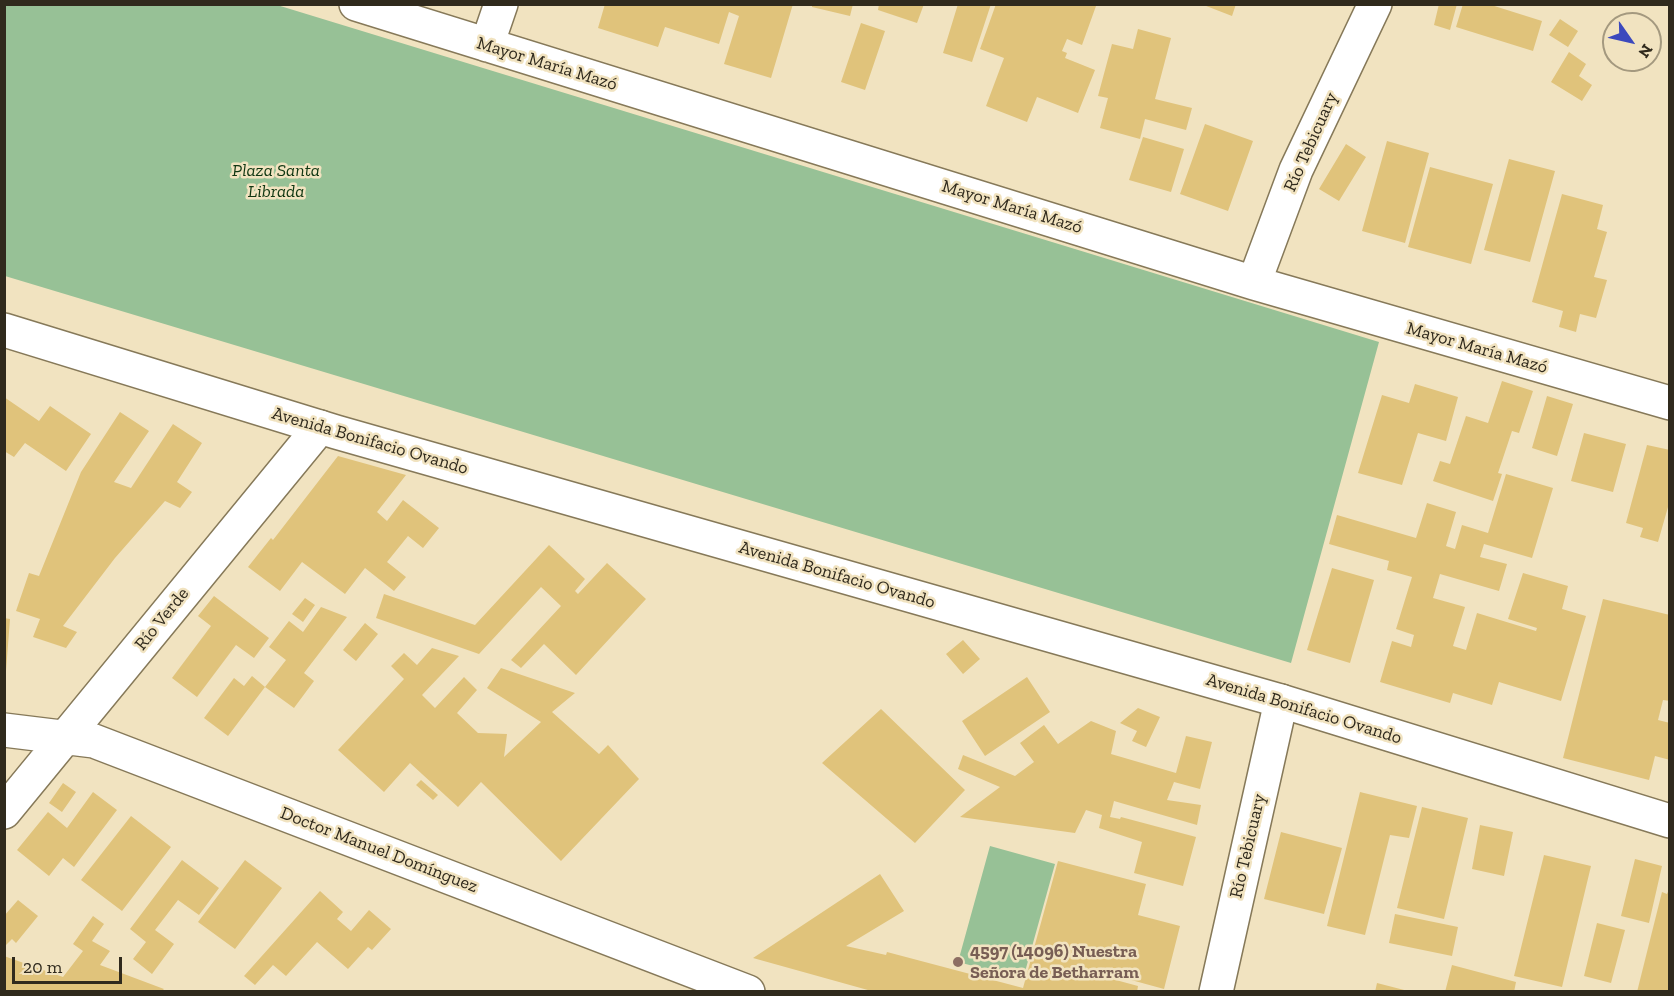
<!DOCTYPE html>
<meta charset="utf-8">
<style>
body{margin:0}
#map{position:relative;width:1674px;height:996px;overflow:hidden;background:#f1e3c0;font-family:"Zilla Slab",serif}
canvas{display:block}
.frame{position:absolute;inset:0;border:6px solid #302a1d;pointer-events:none}
.north{position:absolute;left:1602px;top:12px;width:60px;height:60px;box-sizing:border-box;background:#f1e3c0;border:2px solid #a4997f;border-radius:50%;rotate:124deg;font-size:16px;font-weight:700;line-height:24px;text-align:center;color:#302a1d}
.north::after{content:'';display:block;margin:auto;width:21px;height:27px;background:#3c49bd;clip-path:polygon(50% 0,100% 100%,50% 72%,0 100%)}
.scale{position:absolute;left:12px;top:957px;width:110px;height:27px;box-sizing:border-box;border:3px solid #302a1d;border-top:0;padding-left:8px;font-size:18px;line-height:21px;white-space:nowrap;color:#302a1d;-webkit-text-stroke:4px #f1e3c0;paint-order:stroke}
</style>
<div id="map">
<canvas width="1674" height="996"></canvas>
<div class="frame"></div>
<div class="north">N</div>
<div class="scale">20 m</div>
</div>
<script>
const ctx = document.querySelector('canvas').getContext('2d');
ctx.lineJoin = 'round';
function fillPath(path, color) {
  ctx.fillStyle = color;
  ctx.fill(path, 'evenodd');
}
function shape(rows) {
  const path = new Path2D();
  for (const r of rows) {
    path.moveTo(r[0], r[1]);
    for (let i = 2; i < r.length; i += 2) path.lineTo(r[i], r[i + 1]);
  }
  return path;
}
function trace(path, color, width, dash) {
  ctx.strokeStyle = color;
  ctx.lineWidth = width;
  ctx.lineCap = dash ? 'butt' : 'round';
  ctx.setLineDash(dash || []);
  ctx.stroke(path);
}
function label(font, color, halo, rows, align = 'center') {
  ctx.font = font + ' "Zilla Slab",serif';
  ctx.lineWidth = 5;
  ctx.setLineDash([]);
  ctx.textBaseline = 'middle';
  ctx.strokeStyle = halo;
  ctx.fillStyle = color;
  for (const [text, x, y, turn = 0] of rows) {
    ctx.save();
    ctx.translate(x, y);
    ctx.rotate((+turn || 0) * Math.PI / 180);
    ctx.textAlign = isNaN(turn) ? turn : align;
    if (halo) ctx.strokeText(text, 0, 0);
    ctx.fillText(text, 0, 0);
    ctx.restore();
  }
}
const green = shape([
 [4,5,277,5,1379,342,1291,663,5,276],
 [990,846,1055,864,1023,979,958,962]
]);
const building = shape([
 [605,4,793,4,771,78,724,64,739,16,729,12,719,44,665,27,658,47,598,28],
 [812,4,853,4,850,16,812,7],
 [879,4,924,4,917,23,878,10],
 [958,4,991,4,972,62,943,53],
 [996,4,1096,6,1082,45,1067,39,1062,51,1067,53,1065,58,1095,70,1078,113,1037,97,1027,122,986,106,1004,58,980,49],
 [1201,4,1236,4,1232,16],
 [1439,4,1457,4,1450,30,1434,25],
 [1463,4,1488,4,1542,21,1533,51,1456,27],
 [1560,19,1578,31,1568,47,1549,35],
 [861,23,885,31,865,90,841,82],
 [1138,29,1171,38,1155,99,1192,108,1186,130,1145,119,1140,139,1100,128,1108,98,1098,96,1112,44,1133,49],
 [1569,52,1586,64,1579,76,1592,85,1582,101,1551,82],
 [1205,124,1253,141,1228,211,1180,194],
 [1143,137,1184,149,1171,192,1129,180],
 [1387,141,1429,153,1405,243,1362,231],
 [1346,144,1366,157,1339,201,1319,189],
 [1509,159,1555,171,1530,262,1484,250],
 [1430,167,1493,184,1471,264,1408,247],
 [1562,194,1603,205,1597,229,1607,232,1594,277,1607,280,1596,318,1580,314,1576,332,1559,327,1563,311,1532,302],
 [1502,381,1533,391,1519,433,1512,431,1498,473,1502,474,1493,501,1433,481,1440,461,1450,464,1466,416,1488,423],
 [1415,384,1458,397,1446,441,1418,433,1402,485,1358,473,1382,395,1409,403],
 [1547,396,1573,404,1557,456,1532,448],
 [4,397,39,421,50,406,91,434,66,471,25,443,14,457,4,451],
 [120,412,149,431,114,482,131,488,173,424,202,443,177,482,192,492,180,508,165,501,115,558,63,626,77,632,66,648,33,637,40,619,16,611,29,573,39,576,81,472],
 [1584,433,1626,444,1613,492,1571,481],
 [1647,445,1670,450,1670,500,1658,542,1640,537,1643,528,1626,523],
 [338,456,406,475,377,512,387,521,403,500,439,528,423,548,408,536,387,562,406,577,394,591,365,568,345,594,302,562,280,591,248,567,271,538,273,540],
 [1506,474,1553,488,1532,558,1484,544,1480,557,1507,564,1499,591,1440,574,1433,598,1465,607,1453,646,1466,650,1477,613,1536,631,1537,628,1508,619,1523,573,1568,586,1562,609,1586,616,1561,701,1499,682,1492,705,1453,693,1450,703,1380,682,1392,641,1411,647,1414,635,1396,629,1412,577,1387,570,1389,561,1329,544,1337,515,1416,538,1427,503,1456,512,1446,546,1455,549,1462,525,1488,533],
 [549,545,585,579,575,591,578,594,607,563,646,599,576,675,544,644,521,668,511,660,561,606,541,587,479,654,376,618,384,594,475,625],
 [1332,568,1374,580,1350,663,1307,650],
 [214,596,269,638,254,658,236,645,197,697,172,678,211,626,198,616],
 [305,598,315,605,303,622,292,614],
 [1603,599,1670,615,1670,701,1663,700,1658,720,1670,723,1670,760,1655,756,1649,780,1563,758],
 [321,607,347,617,304,673,314,681,294,708,265,687,228,736,204,718,234,678,244,686,252,676,265,687,286,660,269,647,289,621,303,632],
 [4,618,10,619,6,671,4,671],
 [365,623,378,634,356,661,343,650],
 [963,640,980,659,963,674,946,654],
 [432,648,459,656,422,695,435,708,464,677,477,690,457,713,478,733,507,734,504,757,541,722,487,688,501,668,575,693,552,712,599,754,608,745,639,779,561,861,481,782,458,807,410,763,384,792,338,750,404,679,391,666,404,653,417,665],
 [1027,677,1050,712,985,756,962,721],
 [1138,708,1160,717,1146,747,1132,741,1137,731,1120,723],
 [881,709,965,790,915,843,822,763],
 [1091,721,1116,731,1111,754,1176,773,1186,736,1212,742,1200,789,1174,782,1167,800,1201,805,1197,825,1114,801,1110,817,1120,819,1121,817,1196,837,1183,886,1134,873,1142,842,1099,828,1102,815,1086,810,1075,833,960,817,1000,787,958,769,963,755,1015,776,1034,762,1020,743,1044,725,1058,744],
 [421,780,438,795,433,800,416,785],
 [63,783,76,792,62,812,49,803],
 [93,792,117,810,74,867,63,858,49,876,17,850,48,812,67,828],
 [1360,792,1417,806,1409,838,1390,835,1365,935,1327,926],
 [1422,807,1468,818,1444,919,1397,908],
 [131,816,171,847,122,911,81,880],
 [1480,825,1513,832,1504,876,1472,869],
 [1281,832,1342,848,1324,914,1264,899],
 [1544,855,1591,866,1562,987,1514,976],
 [1635,859,1662,866,1649,923,1621,916],
 [182,860,219,888,199,915,178,900,155,930,174,944,152,974,133,959,146,942,130,929],
 [245,860,282,888,235,949,198,922],
 [1058,861,1146,884,1138,915,1180,926,1164,989,1102,972,1101,976,1138,986,1137,992,875,992,753,958,880,874,904,911,846,946,886,955,887,952,1023,988],
 [1670,887,1670,992,1637,992,1662,892,1667,894],
 [320,891,343,912,337,919,351,931,369,910,391,929,372,950,368,947,348,969,317,942,286,976,273,965,255,985,244,976],
 [18,900,38,916,16,943,12,939,4,947,4,916],
 [1395,914,1458,927,1452,956,1389,943],
 [93,916,104,924,92,941,110,951,100,965,164,989,161,992,4,992,4,956,63,977,83,951,73,944],
 [1597,923,1625,930,1611,983,1584,976],
 [1452,965,1516,982,1514,992,1445,992],
 [1377,983,1408,991,1408,992,1375,992]
]);
const minor = shape([
 [356,4,1254,283,1670,403],
 [487,45,501,4],
 [1254,283,1296,170,1375,4],
 [4,730,94,741,748,992],
 [4,812,320,427],
 [1216,992,1281,701]
]);
const major = shape([
 [4,330,336,432,1281,701,1670,821]
]);
const markers = [
 [958,962,6,"#8d6e63"]
];
const streetNames = [
 ["Mayor María Mazó",547,64,17],
 ["Río Tebicuary",1311,142,-66],
 ["Mayor María Mazó",1012,207,17],
 ["Mayor María Mazó",1477,348,16],
 ["Avenida Bonifacio Ovando",370,441,16],
 ["Avenida Bonifacio Ovando",837,575,16],
 ["Río Verde",162,619,-51],
 ["Avenida Bonifacio Ovando",1304,709,17],
 ["Río Tebicuary",1248,846,-77],
 ["Doctor Manuel Domínguez",379,850,21]
];
const parkNames = [
 ["Plaza Santa",276,171],
 ["Librada",276,192]
];
const educationNames = [
 ["4597 (14096) Nuestra",970,952],
 ["Señora de Betharram",970,973]
];
fillPath(green, '#97c196');
fillPath(building, '#e0c37b');
trace(minor, '#867959', 36);
trace(major, '#867959', 36);
trace(minor, '#fff', 33);
trace(major, '#fff', 33);
for (const [x, y, r, color] of markers) {
  const dot = new Path2D();
  dot.arc(x, y, r, 0, 2 * Math.PI);
  ctx.fillStyle = color;
  ctx.fill(dot);
  trace(dot, '#f1e3c0', 2);
}
label('18px', '#302a1d', '#f1e3c0', streetNames);
label('italic 18px', '#103712', '#f1e3c0', parkNames);
label('bold 18px', '#785e54', '#f1e3c0', educationNames, 'left');
</script>
